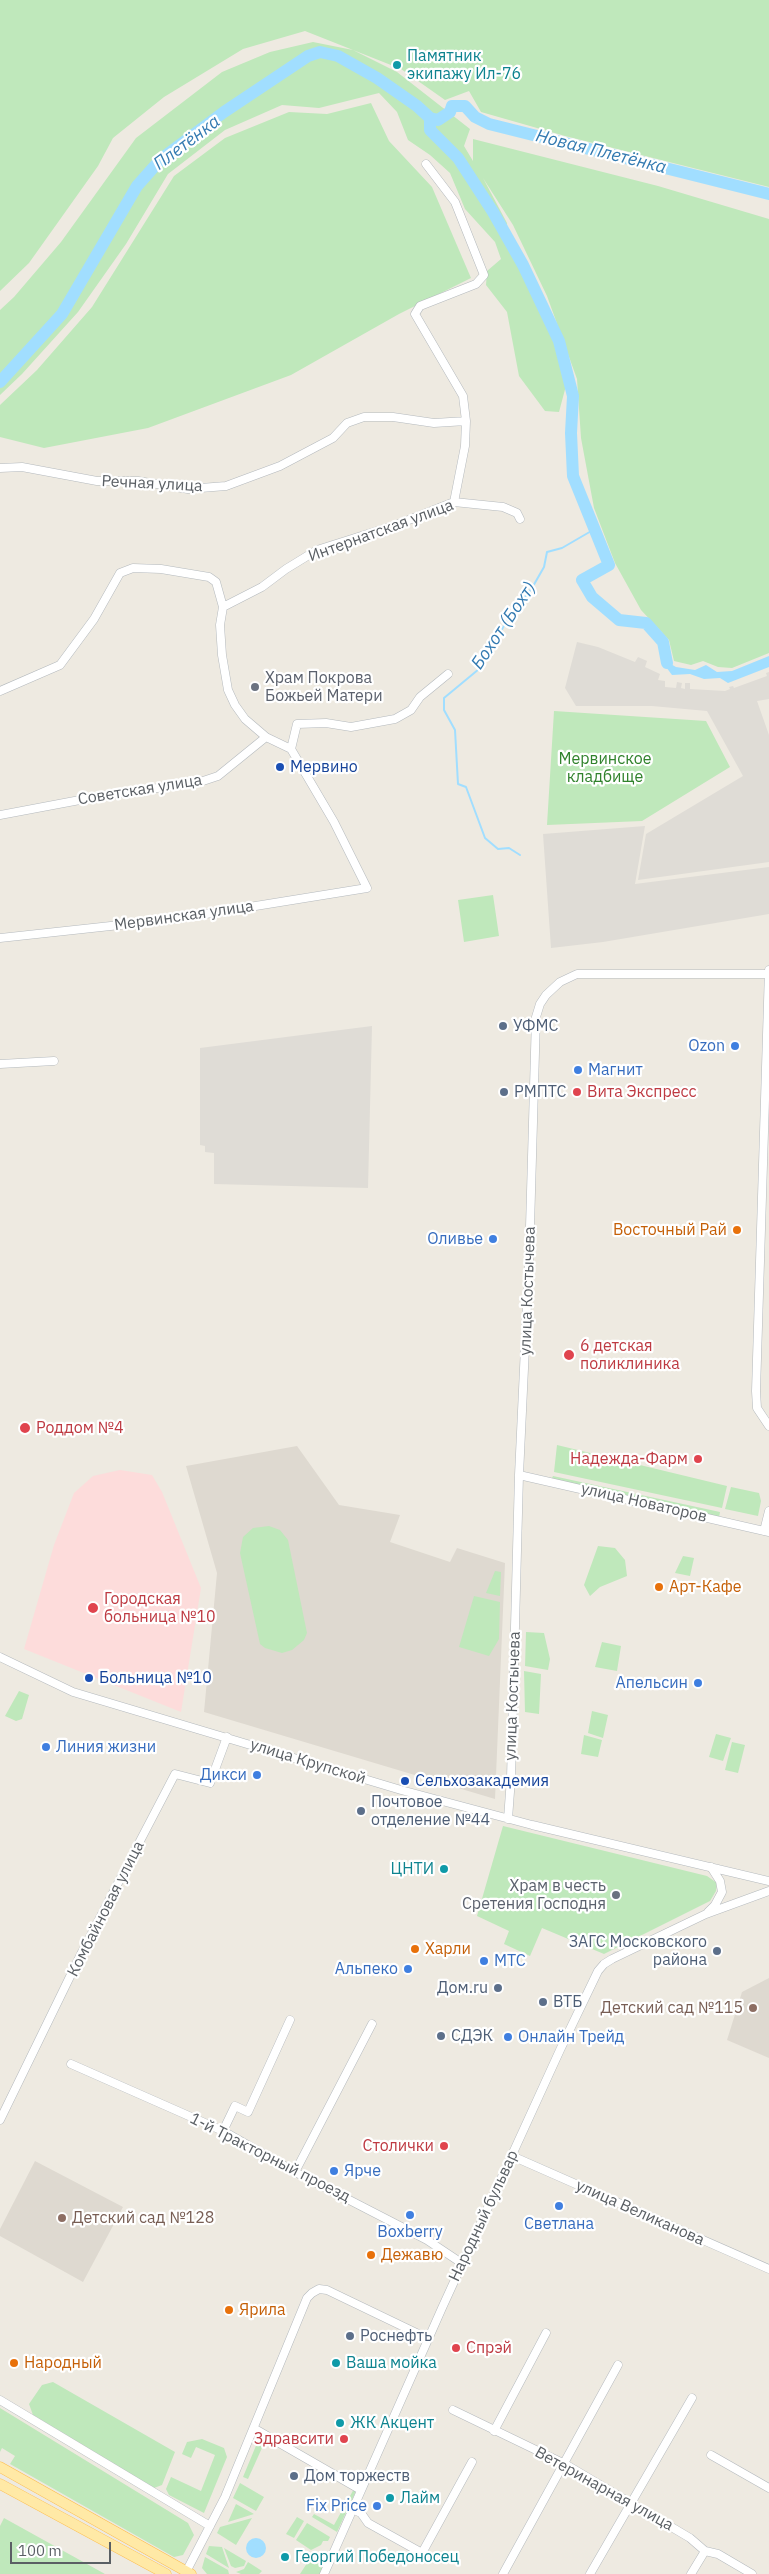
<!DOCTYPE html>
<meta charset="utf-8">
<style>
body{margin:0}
#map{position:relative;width:769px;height:2574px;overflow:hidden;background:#eeeae1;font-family:"IBM Plex Sans",sans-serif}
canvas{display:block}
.scale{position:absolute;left:10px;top:2542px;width:101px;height:22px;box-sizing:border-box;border:2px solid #5a5f64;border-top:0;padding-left:6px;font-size:15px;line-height:18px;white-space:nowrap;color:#5a5f64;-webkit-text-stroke:4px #fff;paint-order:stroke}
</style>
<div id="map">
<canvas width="769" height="2574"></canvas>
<div class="scale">100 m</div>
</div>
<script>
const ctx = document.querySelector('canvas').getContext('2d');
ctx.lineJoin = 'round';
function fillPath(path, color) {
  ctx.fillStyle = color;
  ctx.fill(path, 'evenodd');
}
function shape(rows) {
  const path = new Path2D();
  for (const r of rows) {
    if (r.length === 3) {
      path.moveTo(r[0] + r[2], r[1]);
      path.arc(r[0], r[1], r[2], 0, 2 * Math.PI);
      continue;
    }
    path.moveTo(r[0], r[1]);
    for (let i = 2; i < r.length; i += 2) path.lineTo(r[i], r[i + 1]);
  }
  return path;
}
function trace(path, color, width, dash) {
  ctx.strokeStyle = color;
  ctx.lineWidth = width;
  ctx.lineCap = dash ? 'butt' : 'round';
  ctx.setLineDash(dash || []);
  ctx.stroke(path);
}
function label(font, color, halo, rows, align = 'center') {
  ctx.font = font + ' "IBM Plex Sans",sans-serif';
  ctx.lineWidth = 4.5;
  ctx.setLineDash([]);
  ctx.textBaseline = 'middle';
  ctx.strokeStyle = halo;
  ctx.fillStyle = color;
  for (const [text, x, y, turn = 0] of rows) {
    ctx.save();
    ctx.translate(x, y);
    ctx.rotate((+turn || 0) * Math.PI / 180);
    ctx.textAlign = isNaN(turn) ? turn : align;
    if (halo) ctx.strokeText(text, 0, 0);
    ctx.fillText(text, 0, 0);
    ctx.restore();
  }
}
const industrial = shape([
 [577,642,598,647,635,662,638,657,647,661,645,667,660,674,658,680,665,681,665,687,676,688,677,682,682,683,681,688,685,689,685,683,690,683,690,689,725,691,730,689,729,687,733,686,734,688,767,676,766,673,769,672,769,699,757,701,769,735,769,862,638,880,646,834,743,776,707,711,652,706,576,706,565,688],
 [645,826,635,884,769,867,769,914,603,942,551,948,543,834],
 [372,1026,368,1188,214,1184,214,1153,205,1152,205,1146,200,1145,200,1048]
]);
const education = shape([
 [297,1446,339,1505,400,1515,390,1542,450,1562,457,1548,505,1563,495,1799,204,1712,217,1573,186,1466],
 [769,1978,769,2058,727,2040,742,1992],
 [35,2161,123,2207,83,2282,0,2236,0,2229]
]);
const medical = shape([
 [120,1470,152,1475,162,1492,201,1588,181,1712,24,1649,54,1545,74,1493,93,1476]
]);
const green = shape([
 [0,0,769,0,769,187,565,136,481,112,469,91,445,100,401,69,353,50,397,72,470,129,464,146,473,161,473,139,658,186,769,219,769,653,732,668,718,667,703,661,691,665,674,661,669,640,641,610,615,563,594,508,581,438,577,379,547,296,513,225,483,178,507,223,508,248,537,295,555,342,567,382,559,412,545,411,519,376,507,312,486,285,487,271,501,259,495,242,465,209,450,173,430,155,408,140,397,112,379,93,319,108,282,105,225,130,168,174,126,244,78,312,22,374,0,395,0,310,14,297,61,242,136,138,222,72,270,52,313,42,353,50,305,31,243,49,164,97,113,138,98,166,29,263,0,291],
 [371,103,389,141,432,187,471,278,399,314,291,375,148,428,44,448,0,437,0,405,37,370,92,307,174,176,225,138,289,112,327,114],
 [554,711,706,721,730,767,642,821,547,825],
 [493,895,499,936,464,942,458,900],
 [557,1445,727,1486,722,1508,554,1472],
 [553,1476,720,1512,719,1518,551,1480],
 [731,1487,759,1493,761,1501,758,1516,725,1509],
 [269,1526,280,1530,288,1540,307,1633,304,1640,292,1650,282,1653,265,1648,260,1644,240,1553,243,1537,253,1528],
 [598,1546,615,1548,625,1560,627,1576,600,1587,590,1596,584,1585],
 [683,1556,694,1558,690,1576,675,1573],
 [495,1571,501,1572,500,1596,486,1593],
 [474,1596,500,1602,499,1639,489,1656,459,1647],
 [526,1632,544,1633,550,1659,548,1670,525,1666],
 [602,1642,621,1646,617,1671,595,1667],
 [524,1671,541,1674,539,1714,525,1712],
 [19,1691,29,1695,22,1719,16,1721,5,1716],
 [592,1711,608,1715,603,1738,588,1733],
 [716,1734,731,1738,723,1761,709,1757],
 [584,1735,602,1740,598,1757,581,1754],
 [732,1742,745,1745,738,1773,725,1770],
 [503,1826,707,1876,717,1883,716,1891,710,1901,604,1954,542,1928,530,1956,504,1944,509,1931,477,1916],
 [53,2382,175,2452,162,2485,154,2488,33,2415,29,2404,42,2385],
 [0,2408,188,2523,194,2535,183,2555,174,2557,10,2464,15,2456,2,2448,0,2452],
 [260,2436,266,2439,248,2479,243,2477],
 [202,2439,224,2448,227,2457,204,2513,169,2495,166,2489,171,2477,201,2491,215,2455,196,2447,191,2458,182,2454,187,2442],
 [240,2483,264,2497,256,2511,233,2498],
 [355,2487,356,2491,337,2532,312,2517,314,2514,334,2525],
 [236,2504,254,2514,228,2522],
 [297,2517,304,2521,294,2538,286,2534],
 [4,2518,105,2574,0,2574,0,2526],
 [252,2518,236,2545,217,2533,220,2527],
 [307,2523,330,2537,328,2541,323,2541,321,2545,311,2550,296,2540],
 [209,2546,222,2547,229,2568,206,2554],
 [224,2548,246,2561,244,2566,235,2568,231,2566],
 [205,2557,228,2570,229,2574,207,2574,202,2568],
 [311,2557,324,2565,320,2574,300,2574],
 [248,2562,262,2571,259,2574,241,2574,236,2572,244,2569]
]);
const water = shape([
 [769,656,769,667,728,683,720,678,704,679,690,674,672,675,666,667,667,662,676,667,695,670,706,665,717,672,732,671],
 [256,2548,10]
]);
const stream = shape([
 [520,855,509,848,498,849,485,838,466,787,458,784,455,730,444,710,444,698,479,669,509,617,532,588,544,567,547,552,562,548,593,530]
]);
const river = shape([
 [430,118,430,130,458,158,493,212,523,265,559,341,573,396,571,433,573,476,609,565,582,580,592,597,619,620,646,623,663,642,667,663],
 [0,382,62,314,137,186,161,159,224,112,308,56,320,52,338,56,377,78,417,106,430,118,438,120,450,112,452,106,465,106,475,117,489,124,769,194]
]);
const minor = shape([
 [426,164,455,202,484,275,476,284,420,306,415,314,463,396,466,421],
 [0,468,22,467,97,481,138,481,188,489,226,486,280,466,333,438,347,423,364,417,393,417,434,423,466,421,465,446,454,502],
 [0,691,60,665,94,619,120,573,133,568,161,569,209,577,216,582,223,607],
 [291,749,297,724,326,723,351,727,395,719,411,710,420,697,448,674],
 [0,815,101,796,200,782,218,776,266,737],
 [0,938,175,919,367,888,334,822,291,749,266,737,245,719,235,705,228,690,222,655,220,625,223,607,262,587,286,569,317,550,396,525,454,502,503,507,517,513,520,519],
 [769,970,756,1391,757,1408,769,1426],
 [0,1064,54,1061],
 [519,1475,769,1532],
 [764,1531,769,1511],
 [0,1657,73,1692,401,1790,532,1825,769,1881],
 [508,1819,511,1778,519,1475,529,1262,536,1017,540,1004,546,995,560,982,577,974,768,974],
 [708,1912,715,1905,722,1892,720,1881,711,1867],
 [71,2064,223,2131,295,2172,427,2240,463,2264],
 [0,2120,82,1952,175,1774,210,1783,227,1737],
 [223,2131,235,2106,248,2112,290,2020],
 [512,2156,769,2269],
 [295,2172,372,2024],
 [0,2400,210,2526],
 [453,2410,565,2464,690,2538,705,2551,718,2554,752,2574],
 [255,2429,361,2490],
 [494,2431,546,2333],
 [711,2455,769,2488],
 [352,2509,361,2513,368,2523,422,2553,472,2462],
 [186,2572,225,2497,307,2298,312,2293,319,2289,327,2290,429,2339],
 [324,2574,442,2308,560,2050,598,1971,604,1964,612,1959,706,1914,769,1891],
 [503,2574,618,2365],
 [590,2574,692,2398],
 [691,2574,705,2551]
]);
const major = shape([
 [0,2467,191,2574],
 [0,2484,166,2574]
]);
const markers = [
 [397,65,5,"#0f9aa8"],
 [255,687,5,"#6b7280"],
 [280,767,5,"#1a4fb4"],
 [503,1026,5,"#5c6f8a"],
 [735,1046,5,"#3f7fe0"],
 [578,1070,5,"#3f7fe0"],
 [504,1092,5,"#5c6f8a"],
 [577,1092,5,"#e0444e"],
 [737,1230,5,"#e8710a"],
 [493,1239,5,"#3f7fe0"],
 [569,1355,6,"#e0444e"],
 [25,1428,6,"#e0444e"],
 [698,1459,5,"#e0444e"],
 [659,1587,5,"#e8710a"],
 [93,1608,6,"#e0444e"],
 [89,1678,5,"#1a4fb4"],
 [698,1683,5,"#3f7fe0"],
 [46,1747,5,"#3f7fe0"],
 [257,1775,5,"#3f7fe0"],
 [405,1781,5,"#1a4fb4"],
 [361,1811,5,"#5c6f8a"],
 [444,1869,5,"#0f9aa8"],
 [616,1895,5,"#6b7280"],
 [415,1949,5,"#e8710a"],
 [717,1951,5,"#5c6f8a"],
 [484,1961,5,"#3f7fe0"],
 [408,1969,5,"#3f7fe0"],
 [498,1988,5,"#5c6f8a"],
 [543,2002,5,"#5c6f8a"],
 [753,2008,5,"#8d6e63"],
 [441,2036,5,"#5c6f8a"],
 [508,2037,5,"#3f7fe0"],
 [444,2146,5,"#e0444e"],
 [334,2171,5,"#3f7fe0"],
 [559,2206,5,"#3f7fe0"],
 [410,2215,5,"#3f7fe0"],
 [62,2218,5,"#8d6e63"],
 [371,2255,5,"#e8710a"],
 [229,2310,5,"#e8710a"],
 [350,2336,5,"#5c6f8a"],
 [456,2348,5,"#e0444e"],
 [14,2363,5,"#e8710a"],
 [336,2363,5,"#0f9aa8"],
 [340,2423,5,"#0f9aa8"],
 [344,2439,5,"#e0444e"],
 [294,2476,5,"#5c6f8a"],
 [390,2498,5,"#0f9aa8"],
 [377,2506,5,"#3f7fe0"],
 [285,2557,5,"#0f9aa8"]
];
const cultureNames = [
 ["Памятник",407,56],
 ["экипажу Ил-76",407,74],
 ["ЦНТИ",434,1869,"right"],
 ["Ваша мойка",346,2363],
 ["ЖК Акцент",350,2423],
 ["Лайм",400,2498],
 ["Георгий Победоносец",295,2557]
];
const streetNames = [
 ["Речная улица",152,484,3],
 ["Интернатская улица",381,531,-20],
 ["Советская улица",140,790,-9],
 ["Мервинская улица",184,916,-8],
 ["улица Костычева",528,1291,-88],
 ["улица Новаторов",644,1503,13],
 ["улица Костычева",513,1696,-88],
 ["улица Крупской",308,1762,17],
 ["Комбайновая улица",106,1909,-63],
 ["1-й Тракторный проезд",270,2158,27],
 ["улица Великанова",640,2213,24],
 ["Народный бульвар",484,2216,-65],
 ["Ветеринарная улица",604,2489,29]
];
const worshipNames = [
 ["Храм Покрова",265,678],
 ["Божьей Матери",265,696],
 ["Храм в честь",606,1886,"right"],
 ["Сретения Господня",606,1904,"right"]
];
const parkNames = [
 ["Мервинское",605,759],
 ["кладбище",605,777]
];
const transitNames = [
 ["Мервино",290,767],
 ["Больница №10",99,1678],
 ["Сельхозакадемия",415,1781]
];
const serviceNames = [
 ["УФМС",513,1026],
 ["РМПТС",514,1092],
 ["Почтовое",371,1802],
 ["отделение №44",371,1820],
 ["ЗАГС Московского",707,1942,"right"],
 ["района",707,1960,"right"],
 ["Дом.ru",488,1988,"right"],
 ["ВТБ",553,2002],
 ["СДЭК",451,2036],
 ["Роснефть",360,2336],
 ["Дом торжеств",304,2476]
];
const shopNames = [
 ["Ozon",725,1046],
 ["Магнит",588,1070,"left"],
 ["Оливье",483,1239],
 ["Апельсин",688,1683],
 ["Линия жизни",56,1747,"left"],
 ["Дикси",247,1775],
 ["МТС",494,1961,"left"],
 ["Альпеко",398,1969],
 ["Онлайн Трейд",518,2037,"left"],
 ["Ярче",344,2171,"left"],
 ["Светлана",559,2224,"center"],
 ["Boxberry",410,2232,"center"],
 ["Fix Price",367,2506]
];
const healthNames = [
 ["Вита Экспресс",587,1092],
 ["6 детская",580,1346],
 ["поликлиника",580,1364],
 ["Роддом №4",36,1428],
 ["Надежда-Фарм",688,1459,"right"],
 ["Городская",104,1599],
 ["больница №10",104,1617],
 ["Столички",434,2146,"right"],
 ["Спрэй",466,2348],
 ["Здравсити",334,2439,"right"]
];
const foodNames = [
 ["Восточный Рай",727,1230,"right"],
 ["Арт-Кафе",669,1587],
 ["Харли",425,1949],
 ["Дежавю",381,2255],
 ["Ярила",239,2310],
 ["Народный",24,2363]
];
const educationNames = [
 ["Детский сад №115",743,2008],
 ["Детский сад №128",72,2218,"left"]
];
const waterNames = [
 ["Плетёнка",187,143,-37],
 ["Новая Плетёнка",601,152,14],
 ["Бохот (Бохт)",504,626,-56]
];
fillPath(industrial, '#dfdcd6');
fillPath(education, '#ded9d0');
fillPath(medical, '#fddcdb');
fillPath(green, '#bfe8bb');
fillPath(water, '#a1deff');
trace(stream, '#a1deff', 2);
trace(river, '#a1deff', 12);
trace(minor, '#b4b9bd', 9);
trace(major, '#fdbc4b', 11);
trace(minor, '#fff', 8);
trace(major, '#ffe9a6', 10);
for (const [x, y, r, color] of markers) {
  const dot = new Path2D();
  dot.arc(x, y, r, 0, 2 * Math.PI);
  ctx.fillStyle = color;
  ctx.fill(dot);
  trace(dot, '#fff', 2);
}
label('16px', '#0d838f', '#fff', cultureNames, 'left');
label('16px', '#5a5f64', '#fff', streetNames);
label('16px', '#5b616d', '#fff', worshipNames, 'left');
label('16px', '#30822c', '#fff', parkNames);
label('16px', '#164399', '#fff', transitNames, 'left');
label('16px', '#4e5e75', '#fff', serviceNames, 'left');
label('16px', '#366cbe', '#fff', shopNames, 'right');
label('16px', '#be3a42', '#fff', healthNames, 'left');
label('16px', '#c56008', '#fff', foodNames, 'left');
label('16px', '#785e54', '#fff', educationNames, 'right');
label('italic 18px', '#337ab1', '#fff', waterNames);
</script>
